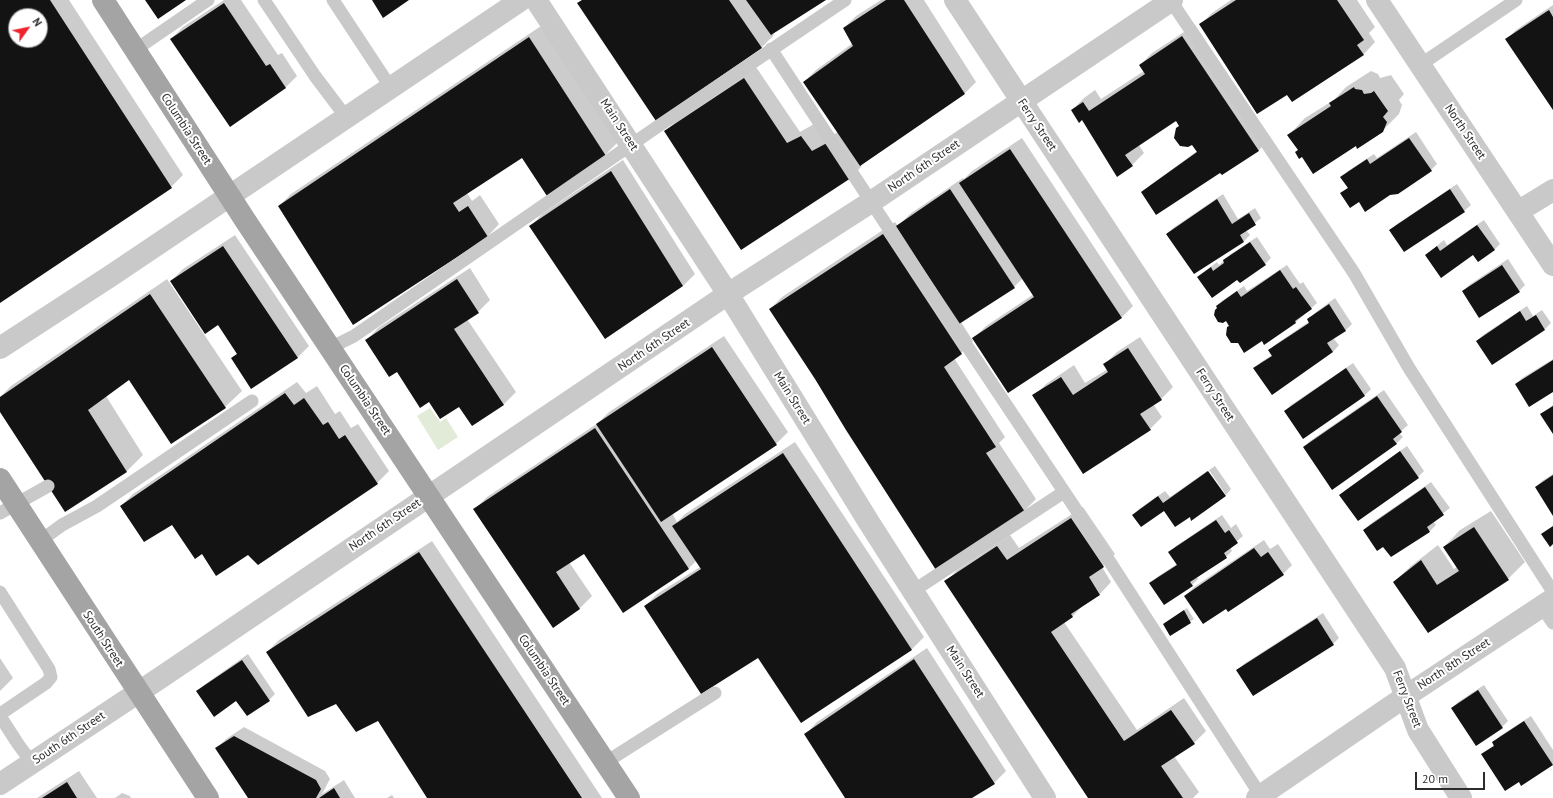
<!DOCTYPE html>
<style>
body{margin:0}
#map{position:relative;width:1553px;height:798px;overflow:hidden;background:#fff;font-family:"PT Sans",sans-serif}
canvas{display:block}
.north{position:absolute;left:8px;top:8px;width:40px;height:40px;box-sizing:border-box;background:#fff;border:1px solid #ababab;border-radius:50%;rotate:57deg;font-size:11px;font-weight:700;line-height:16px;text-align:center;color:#2c2c2c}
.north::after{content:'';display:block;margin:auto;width:14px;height:18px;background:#ee232d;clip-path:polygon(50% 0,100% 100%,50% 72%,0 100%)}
.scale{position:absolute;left:1415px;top:772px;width:70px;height:18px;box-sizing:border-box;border:2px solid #2c2c2c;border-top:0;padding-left:5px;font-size:12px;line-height:14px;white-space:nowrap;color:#2c2c2c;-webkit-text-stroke:3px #fff;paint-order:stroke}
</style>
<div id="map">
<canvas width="1553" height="798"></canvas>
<div class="north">N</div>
<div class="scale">20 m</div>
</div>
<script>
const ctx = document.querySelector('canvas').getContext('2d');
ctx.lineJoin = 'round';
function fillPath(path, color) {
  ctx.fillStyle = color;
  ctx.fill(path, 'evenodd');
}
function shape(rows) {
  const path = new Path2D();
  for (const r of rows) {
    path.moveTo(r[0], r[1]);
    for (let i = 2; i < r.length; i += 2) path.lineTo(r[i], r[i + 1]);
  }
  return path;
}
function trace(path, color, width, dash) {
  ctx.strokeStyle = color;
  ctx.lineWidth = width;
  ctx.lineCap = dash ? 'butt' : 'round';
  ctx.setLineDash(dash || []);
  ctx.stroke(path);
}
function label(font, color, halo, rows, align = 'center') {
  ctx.font = font + ' "PT Sans",sans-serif';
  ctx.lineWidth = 4;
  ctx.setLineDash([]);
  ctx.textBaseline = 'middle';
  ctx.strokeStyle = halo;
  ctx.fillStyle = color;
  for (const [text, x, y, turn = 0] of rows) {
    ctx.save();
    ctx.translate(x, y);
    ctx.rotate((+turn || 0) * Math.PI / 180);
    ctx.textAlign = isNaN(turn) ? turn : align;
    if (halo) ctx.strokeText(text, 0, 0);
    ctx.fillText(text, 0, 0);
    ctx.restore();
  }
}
const green = shape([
 [430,408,440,422,446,418,458,437,438,450,417,416]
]);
const shadow = shape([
 [0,0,69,0,183,175,171,187,0,302],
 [16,16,40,16,40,40,16,40],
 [224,0,241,0,278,55,282,53,297,76,285,88,171,39,183,27],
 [582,0,824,0,772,33,774,35,762,47,656,120,579,3],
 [881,0,924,0,976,82,964,94,861,165,862,166,850,178,665,132,677,120,756,67,800,132,814,124,824,140,838,132,804,82,816,70,853,43,844,28,856,16],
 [1231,0,1357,0,1375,27,1369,33,1375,42,1364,54,1292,101,1287,93,1200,25,1212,13],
 [1553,5,1553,109,1507,39,1516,30],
 [1195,25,1270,139,1258,151,1221,171,1143,192,1149,186,1197,151,1176,120,1139,145,1144,153,1132,165,1072,110,1084,98,1095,90,1101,99,1144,71,1140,65,1152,53],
 [541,26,617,143,605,155,522,157,467,193,472,201,480,195,499,224,488,236,353,323,279,206,291,194],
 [1371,71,1378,74,1380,78,1391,75,1404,94,1399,100,1402,105,1399,114,1382,131,1356,144,1299,150,1289,135,1305,118,1334,100,1346,87],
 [1416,132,1437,164,1431,170,1359,201,1342,193,1348,187,1342,177,1348,171,1374,154,1377,158],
 [1022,138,1133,306,1121,318,974,338,986,326,1034,294,1023,278,1014,287,961,322,973,341,961,353,954,358,1005,437,999,443,1036,499,1024,511,816,378,770,309,782,297,895,222,898,226,910,214,963,178,964,179,972,171],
 [623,160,695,274,683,286,605,338,531,226,542,214],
 [1457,184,1471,205,1464,211,1404,251,1391,230,1397,224],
 [1223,194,1238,219,1255,208,1261,218,1246,230,1250,235,1244,241,1194,273,1167,234,1173,228],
 [1484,220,1500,244,1494,250,1473,254,1426,255,1444,240,1447,245],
 [235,235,309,346,297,358,232,358,238,353,218,324,171,281,183,269],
 [1257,237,1271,258,1265,264,1237,279,1198,277,1217,262,1219,265,1231,254],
 [1508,259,1525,285,1519,291,1463,291,1469,285],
 [1287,265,1300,284,1303,282,1317,303,1296,322,1265,344,1262,340,1230,325,1217,306,1223,300,1244,286,1247,291],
 [470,268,490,300,478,312,467,319,516,392,504,404,472,425,460,406,429,401,397,371,367,340,378,328],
 [167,279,242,391,225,407,129,378,106,396,143,455,127,471,65,510,0,410,0,397,11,386],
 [1335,298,1352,324,1346,330,1333,338,1339,345,1333,352,1255,368,1261,362,1272,355,1269,350,1276,344,1310,321,1309,319,1315,313],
 [1527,306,1533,316,1542,310,1551,323,1545,329,1492,364,1477,341,1483,335],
 [724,336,788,432,776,444,672,513,677,522,685,514,795,442,924,637,912,649,801,722,759,656,645,606,657,594,700,567,696,561,689,568,584,553,569,562,592,596,580,608,553,626,475,509,487,497,598,423,609,412],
 [1140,337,1173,387,1161,399,1153,404,1162,417,1150,429,1034,396,1046,384,1074,365,1085,383,1108,369,1105,364,1117,352],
 [1553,359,1553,391,1516,384,1522,378],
 [1353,363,1371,389,1365,395,1303,438,1285,411,1291,405],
 [297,382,306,393,317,386,335,414,340,411,351,428,358,424,389,471,377,483,248,554,203,552,173,523,121,506,133,494],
 [1384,390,1408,425,1399,433,1403,437,1396,444,1304,447,1310,441],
 [1553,405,1553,433,1541,415],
 [1407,446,1424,471,1418,477,1341,495,1347,489],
 [1215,466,1231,489,1226,495,1209,470],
 [1207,471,1224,496,1191,515,1164,510,1133,515,1139,509,1165,491,1170,497],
 [1553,474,1553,513,1536,487,1542,481],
 [1431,482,1450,508,1433,521,1436,525,1430,531,1391,556,1383,545,1364,530,1370,524],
 [1083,507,1115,554,1102,567,1111,582,1100,594,1084,604,1072,617,1064,622,1137,730,1184,698,1206,731,1194,743,1174,756,1199,792,1193,798,1089,798,946,582,957,570,1010,535,1019,548],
 [1491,511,1525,562,1508,579,1428,632,1394,582,1411,566,1438,545,1454,569,1457,567,1444,547,1460,530],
 [1222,515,1231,528,1236,524,1243,536,1230,547,1232,551,1226,557,1197,577,1198,579,1192,585,1151,583,1157,577,1177,564,1170,552,1176,546],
 [1264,540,1270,549,1278,544,1292,565,1283,574,1226,607,1185,596,1194,587],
 [432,541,602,798,428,798,378,720,336,703,267,652,279,640],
 [1187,608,1194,619,1171,634,1164,624],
 [1323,613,1339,638,1333,644,1238,670,1244,664],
 [927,648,1006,771,994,783,971,798,847,798,806,734,817,722],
 [248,654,275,694,269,700,198,691,204,685],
 [0,658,13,678,0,691],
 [1484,685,1508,721,1502,727,1452,708,1458,702],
 [1531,716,1553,750,1553,764,1521,785,1519,781,1482,754,1495,744,1493,743,1500,736],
 [244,727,325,771,330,779,322,794,344,780,355,798,249,798,217,748,226,739],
 [79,771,97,798,37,798],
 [122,793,130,796,131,798,115,798],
 [392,795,394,798,387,798]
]);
const building = shape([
 [0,0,50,0,172,188,0,303],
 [16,16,40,16,40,40,16,40],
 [145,0,186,0,158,19],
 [372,0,409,0,383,18],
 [582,0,729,0,762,48,656,121,577,3],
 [746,0,826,0,771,35],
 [886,0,904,0,965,94,860,166,803,82,853,46,843,28],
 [1236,0,1337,0,1364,40,1357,45,1364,55,1292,102,1287,95,1257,114,1199,24],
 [224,3,266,66,270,64,286,88,230,127,170,39],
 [1549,10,1553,17,1553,110,1505,39],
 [1182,36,1259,151,1222,175,1220,173,1156,215,1141,192,1197,152,1192,145,1188,147,1180,146,1174,138,1176,128,1179,126,1176,121,1125,155,1133,166,1117,177,1082,120,1079,123,1071,110,1083,102,1089,111,1145,74,1139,65],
 [529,37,606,156,547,196,522,158,453,203,459,212,468,206,488,237,353,325,278,206],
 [744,78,787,143,801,136,812,151,827,143,851,178,741,250,664,131],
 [1354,87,1355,89,1362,90,1364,94,1371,93,1374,91,1388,111,1383,117,1387,122,1383,132,1357,149,1356,146,1313,174,1302,157,1299,159,1295,152,1298,150,1287,135,1331,106,1329,103],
 [1409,138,1432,171,1398,194,1390,195,1365,212,1359,202,1350,208,1340,193,1348,188,1340,177,1367,159,1370,164],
 [1010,149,1122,318,1008,393,972,338,1034,297,959,183],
 [611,171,683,286,605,339,529,226],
 [950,189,1015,288,959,324,896,226],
 [1450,189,1465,212,1404,252,1389,230],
 [1217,199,1232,224,1249,213,1256,225,1240,235,1244,242,1194,274,1166,234],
 [1477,225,1495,250,1478,262,1473,255,1441,278,1425,255,1437,246,1440,251],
 [883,234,962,354,944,367,996,447,986,453,1025,512,936,570,846,430,815,379,769,309],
 [1250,242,1266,265,1240,283,1237,280,1212,298,1197,277,1211,267,1213,271,1224,263,1223,260],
 [223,246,298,358,251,389,231,358,237,354,218,325,205,334,170,281],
 [1502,265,1520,292,1479,318,1462,291],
 [1280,270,1293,289,1296,287,1312,309,1295,321,1296,323,1264,345,1262,341,1244,353,1238,343,1231,343,1226,335,1227,327,1229,326,1226,321,1223,323,1218,322,1214,315,1215,310,1217,308,1216,306,1237,291,1241,297],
 [457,279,479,313,454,329,504,405,472,426,459,407,440,419,429,402,420,408,397,372,389,377,365,340],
 [150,294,226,408,171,444,129,380,88,410,127,472,65,512,0,412,0,397],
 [1329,304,1346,331,1327,343,1333,352,1272,395,1253,368,1272,356,1268,350,1309,323,1307,319],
 [1520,311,1526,321,1536,315,1545,330,1492,365,1476,341],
 [712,347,777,445,661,522,596,424],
 [1128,348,1162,400,1140,414,1151,430,1083,474,1032,395,1061,377,1073,395,1108,372,1103,364],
 [1553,360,1553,392,1529,407,1515,384],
 [1346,368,1365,396,1303,439,1284,411],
 [285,393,294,405,304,398,323,425,328,422,339,439,345,435,378,484,258,565,248,555,216,576,202,554,195,559,172,525,144,542,120,506],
 [1377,396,1402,432,1393,439,1397,444,1332,490,1303,447],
 [1553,406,1553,434,1540,414],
 [595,428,689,569,623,613,584,554,556,572,580,609,553,628,473,509],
 [1400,451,1419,478,1358,521,1339,495],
 [783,453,912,650,801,723,758,658,701,694,644,606,701,569,672,526],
 [1208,471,1226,496,1191,521,1190,517,1175,527,1164,511,1141,527,1132,515,1158,496,1163,503],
 [1553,475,1553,516,1535,487],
 [1425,487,1444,515,1427,527,1430,532,1391,557,1383,547,1377,551,1363,530],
 [1071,518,1104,567,1089,577,1100,595,1071,614,1073,617,1051,632,1124,741,1171,710,1195,744,1161,766,1183,798,1088,798,944,581,997,546,1007,560],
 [1216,520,1225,533,1229,530,1238,543,1224,553,1227,558,1190,582,1193,586,1164,605,1149,583,1177,565,1168,552],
 [1553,526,1553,544,1550,547,1541,534],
 [1474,527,1509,580,1428,633,1393,582,1421,560,1437,585,1459,571,1443,547],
 [1254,548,1261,557,1268,552,1284,575,1228,612,1226,609,1203,624,1184,596],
 [419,552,582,798,427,798,378,721,356,732,336,704,308,717,266,652],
 [1184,610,1191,623,1170,636,1163,624],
 [1317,618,1334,645,1253,696,1236,670],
 [914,659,995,784,972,798,845,798,804,734],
 [242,660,270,701,247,716,236,701,214,717,196,691],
 [1478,690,1503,728,1476,746,1451,708],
 [1524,721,1553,765,1521,786,1519,782,1505,791,1481,754,1494,746,1492,742],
 [234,736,316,780,321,789,316,798,248,798,215,748],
 [67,782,77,798,42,798],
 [334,788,340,798,319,798]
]);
const lane = shape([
 [264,0,315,76,346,117],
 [333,0,391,88],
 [1171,1,1354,273,1409,368,1553,592],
 [771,49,885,223,1079,514,1261,796],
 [135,50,208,0],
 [1420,65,1516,0],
 [330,348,354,336,654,129,845,0],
 [0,513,48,486],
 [40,541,62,525,97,506,252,401],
 [913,591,1064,492],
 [0,592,49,669,51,677,46,683,0,714],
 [1542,607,1553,623],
 [0,716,18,744,32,763],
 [606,762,715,693]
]);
const street = shape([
 [536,0,728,294,870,524,1045,798],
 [955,0,1395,668,1418,730,1461,798],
 [1377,0,1553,265],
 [1519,211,1553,190],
 [0,348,112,275,521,0],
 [0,784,160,678,728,294,871,202,1172,0],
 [1257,798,1406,696,1553,599]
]);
const primary = shape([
 [103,0,245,220,629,798],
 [0,479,208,798]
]);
const streetNames = [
 ["Main Street",619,125,57],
 ["Ferry Street",1037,125,56],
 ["Columbia Street",186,129,57],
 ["North Street",1465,132,56],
 ["North 6th Street",924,166,-34],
 ["North 6th Street",654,345,-34],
 ["Ferry Street",1215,395,57],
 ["Main Street",792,398,58],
 ["Columbia Street",365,400,56],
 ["North 6th Street",385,525,-34],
 ["South Street",103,639,57],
 ["North 8th Street",1454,664,-33],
 ["Columbia Street",544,670,56],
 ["Main Street",965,672,57],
 ["Ferry Street",1407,699,69],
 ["South 6th Street",69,738,-34]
];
fillPath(green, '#e1ebd8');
fillPath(shadow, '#0003');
fillPath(building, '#131313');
trace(lane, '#c9c9c9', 13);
trace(street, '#c9c9c9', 22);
trace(primary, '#a4a4a4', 22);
label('12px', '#2c2c2c', '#fff', streetNames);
</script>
